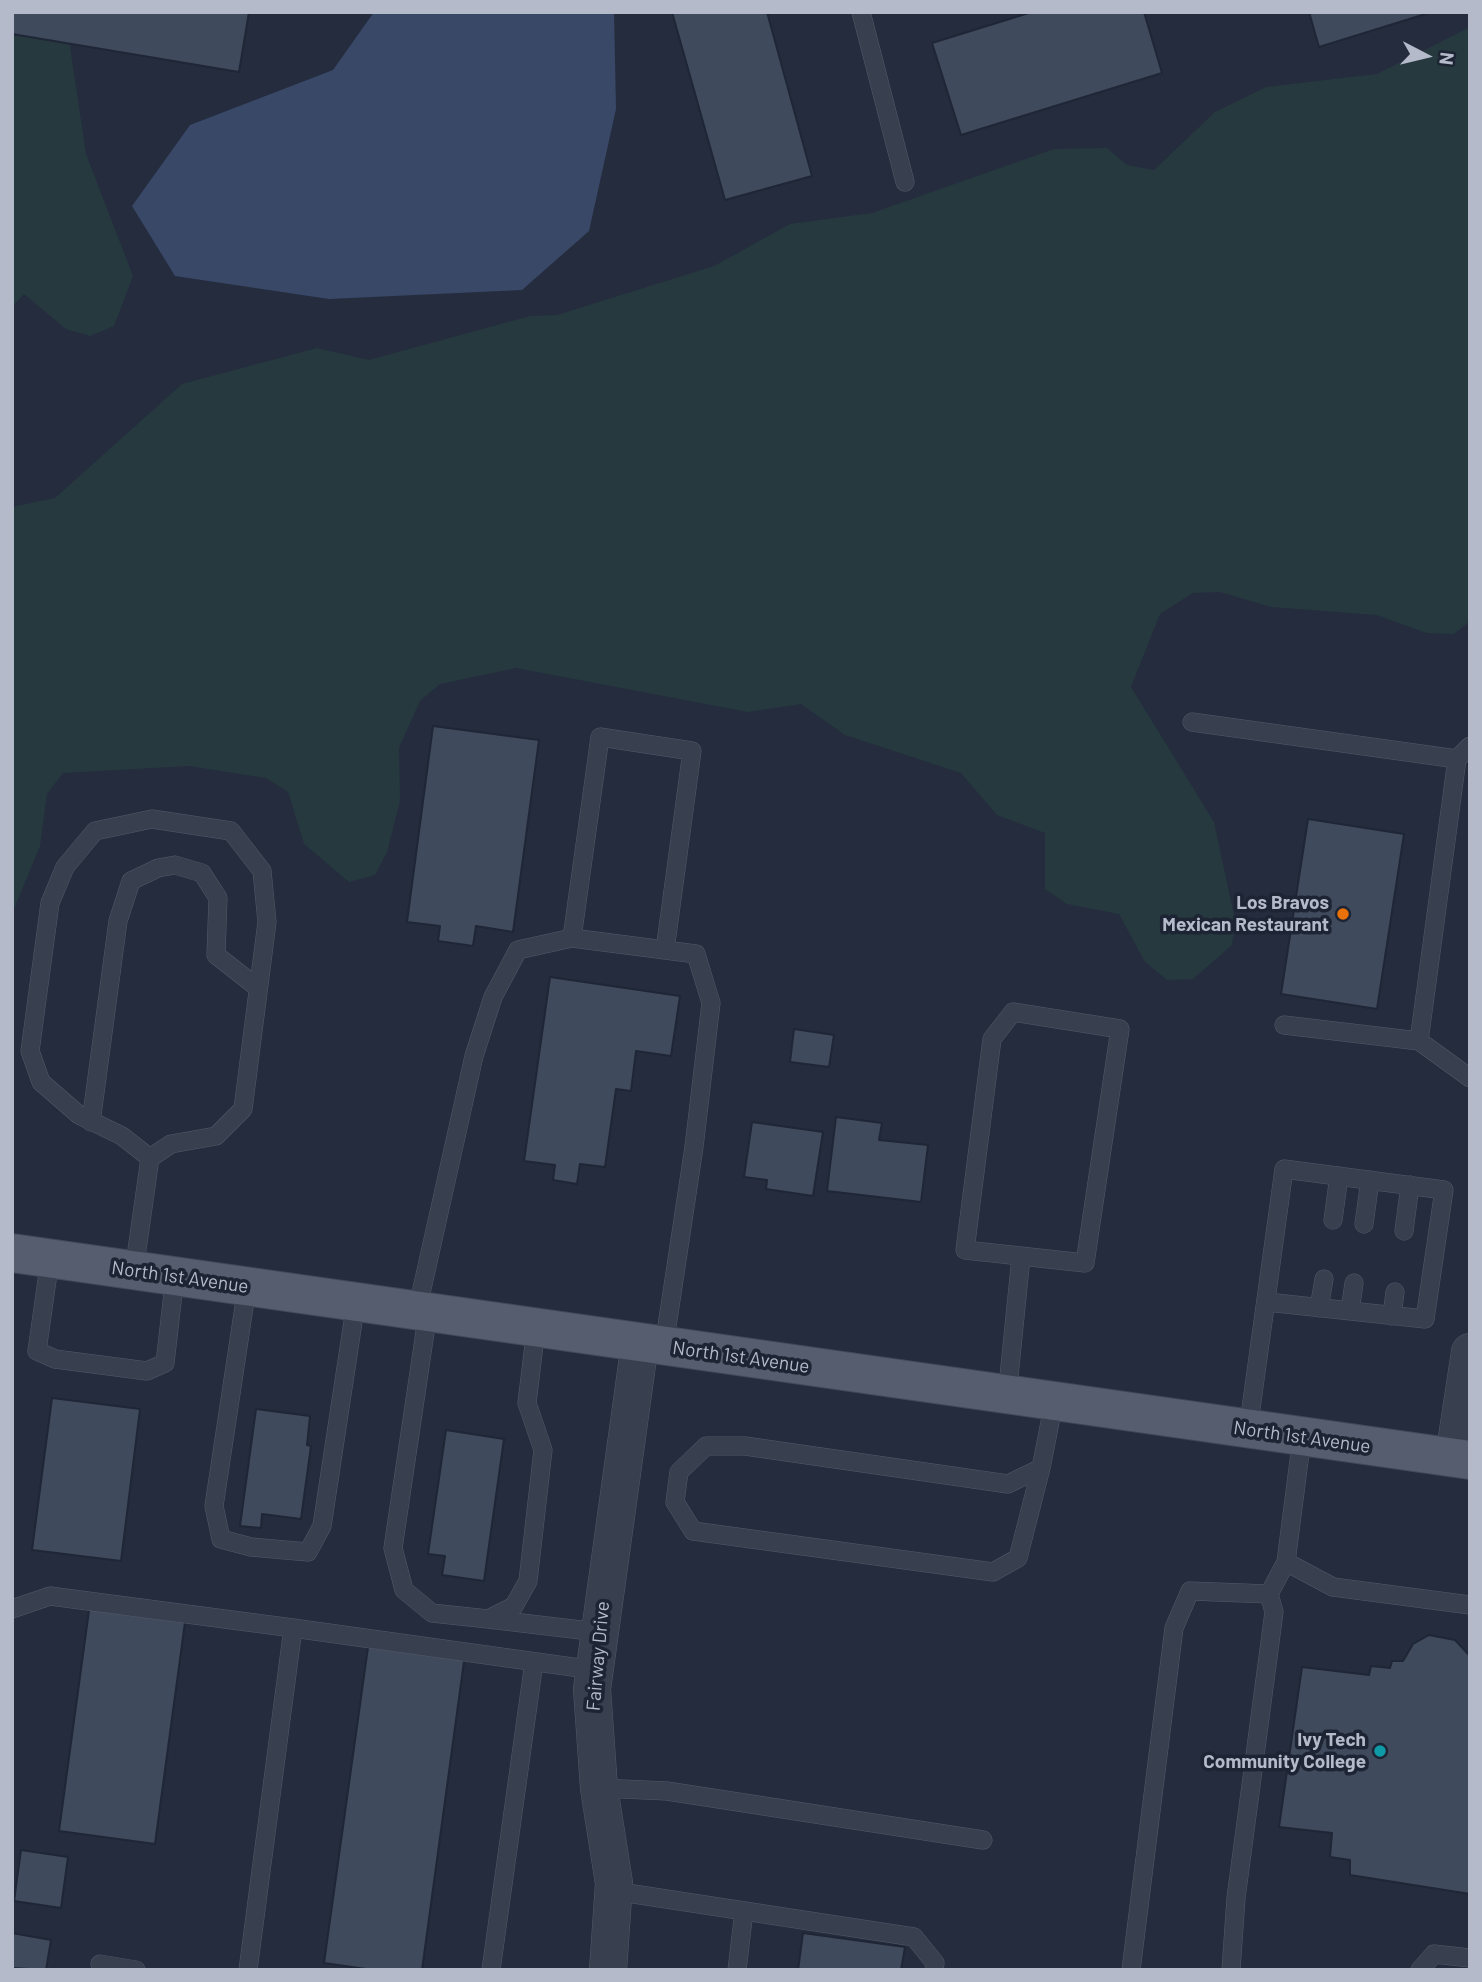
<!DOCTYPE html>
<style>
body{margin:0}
#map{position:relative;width:1482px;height:1982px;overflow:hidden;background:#242c3e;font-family:Barlow,sans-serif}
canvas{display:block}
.frame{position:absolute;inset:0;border:14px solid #b4bac9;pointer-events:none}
.north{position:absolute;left:1391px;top:21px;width:70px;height:70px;-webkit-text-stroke:5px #1d2433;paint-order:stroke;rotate:97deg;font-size:19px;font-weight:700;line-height:28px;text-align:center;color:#b4bac9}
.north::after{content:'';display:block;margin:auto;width:24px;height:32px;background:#b4bac9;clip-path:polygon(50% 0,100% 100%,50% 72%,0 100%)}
</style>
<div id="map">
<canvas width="1482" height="1982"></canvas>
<div class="frame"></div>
<div class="north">N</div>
</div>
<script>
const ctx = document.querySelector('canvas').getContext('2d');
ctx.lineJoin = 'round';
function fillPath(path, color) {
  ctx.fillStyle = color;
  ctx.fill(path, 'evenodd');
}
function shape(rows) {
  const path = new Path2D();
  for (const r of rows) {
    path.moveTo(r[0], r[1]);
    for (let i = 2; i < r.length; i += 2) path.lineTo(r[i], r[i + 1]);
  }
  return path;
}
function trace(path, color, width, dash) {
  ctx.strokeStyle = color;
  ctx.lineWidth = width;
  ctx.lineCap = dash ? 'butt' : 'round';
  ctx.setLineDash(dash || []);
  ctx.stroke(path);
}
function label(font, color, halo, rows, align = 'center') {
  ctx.font = font + ' Barlow,sans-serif';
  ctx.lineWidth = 7;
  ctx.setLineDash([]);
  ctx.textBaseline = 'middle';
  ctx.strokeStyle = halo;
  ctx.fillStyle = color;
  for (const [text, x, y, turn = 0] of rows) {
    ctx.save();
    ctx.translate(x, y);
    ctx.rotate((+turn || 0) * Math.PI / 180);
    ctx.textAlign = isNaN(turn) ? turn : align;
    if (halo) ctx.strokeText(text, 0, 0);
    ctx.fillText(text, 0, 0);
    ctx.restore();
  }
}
const green = shape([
 [12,12,62,12,67,26,86,154,133,276,114,326,90,336,66,329,24,294,12,307],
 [1470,27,1470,621,1454,634,1427,633,1376,615,1271,607,1220,592,1193,593,1160,614,1131,687,1214,822,1235,920,1232,945,1193,979,1167,980,1145,962,1119,914,1067,904,1045,889,1045,833,997,815,961,773,845,735,801,704,748,712,516,668,440,684,420,701,399,748,400,801,387,852,375,875,349,882,304,844,288,792,266,778,189,766,63,773,47,794,40,846,12,914,12,507,55,498,182,384,317,348,369,360,530,316,557,315,714,266,790,224,872,213,1054,149,1107,148,1127,165,1154,170,1215,112,1266,87,1377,74]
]);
const water = shape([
 [374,12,614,12,616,109,589,231,522,290,329,299,175,276,132,206,190,125,333,70]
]);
const building = shape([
 [13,12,249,12,239,72,12,34,13,12],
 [672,12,767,12,812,176,725,200,672,12],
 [1032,12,1144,12,1162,73,961,135,932,43,1032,12],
 [1309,12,1432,12,1319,47,1309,12],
 [433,726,539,740,513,932,476,926,473,946,438,941,440,926,407,922,433,726],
 [1308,819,1404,834,1377,1009,1281,994,1308,819],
 [550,977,680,996,671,1056,636,1051,631,1091,616,1089,605,1167,580,1164,577,1184,553,1180,555,1165,524,1161,550,977],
 [794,1029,834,1035,829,1067,790,1062,794,1029],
 [836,1117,882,1123,879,1140,928,1145,921,1202,827,1191,836,1117],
 [752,1122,823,1132,813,1196,766,1189,767,1180,744,1177,752,1122],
 [52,1398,140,1409,121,1561,32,1550,52,1398],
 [256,1409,310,1416,307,1445,311,1446,301,1519,262,1514,261,1528,240,1526,256,1409],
 [446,1430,504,1439,484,1581,442,1575,445,1556,428,1554,446,1430],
 [90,1603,186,1615,155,1844,59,1831,90,1603],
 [1429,1635,1455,1640,1470,1656,1470,1894,1350,1875,1350,1860,1330,1857,1332,1833,1279,1827,1302,1667,1369,1675,1371,1666,1390,1668,1392,1661,1403,1661,1413,1644,1429,1635],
 [369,1640,465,1654,422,1970,373,1970,324,1963,369,1640],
 [21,1850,68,1857,61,1908,14,1901,21,1850],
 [12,1933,51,1940,46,1970,12,1968,12,1933],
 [803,1933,905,1947,901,1970,798,1970,803,1933]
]);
const lane = shape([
 [861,12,905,182],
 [1192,722,1457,759],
 [1470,746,1457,759,1419,1041,1470,1078],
 [152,819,231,831,262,871,267,922,243,1109,216,1136,171,1144,150,1158,122,1136,79,1115,41,1082,30,1051,50,903,65,867,95,831,152,819],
 [572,938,600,737,692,751,665,950],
 [1013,1012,1120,1029,1085,1263,965,1250,992,1039,1013,1012],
 [1284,1025,1419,1041],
 [91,1122,118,921,131,881,158,868,175,865,202,873,218,898,216,955,258,988],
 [1333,1220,1339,1176],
 [1364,1224,1370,1180],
 [1404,1231,1410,1185],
 [50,1259,37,1351,55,1359,147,1371,165,1363,175,1276],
 [134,1271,150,1158],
 [247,1287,214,1506,221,1539,251,1547,308,1552,322,1526,356,1302],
 [1319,1308,1324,1279],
 [417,1311,474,1056,493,997,518,950,572,938,696,954,711,1003,694,1147,664,1346],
 [1350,1311,1354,1283],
 [428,1312,393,1548,404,1590,432,1613,488,1619,514,1606,528,1581,543,1450,527,1403,536,1328],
 [1392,1316,1395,1292],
 [1007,1396,1021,1257],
 [1248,1430,1284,1169,1444,1190,1425,1319,1267,1302],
 [1041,1468,1008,1484,745,1446,706,1446,679,1472,675,1502,693,1531,993,1572,1018,1558,1041,1468,1054,1402],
 [1286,1562,1333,1587,1470,1605],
 [12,1609,50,1596,293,1628],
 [488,1619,598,1632],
 [599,1788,667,1791,983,1840],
 [614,1891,914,1937,935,1963,934,1970],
 [100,1964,136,1970],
 [248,1970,293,1628,594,1670],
 [491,1970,534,1662],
 [737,1970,744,1911],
 [1131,1970,1174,1628,1190,1591,1269,1594,1286,1562,1302,1437],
 [1231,1970,1236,1898,1274,1612,1269,1594],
 [1420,1970,1434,1954,1470,1958]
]);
const street = shape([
 [1454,1457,1470,1352],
 [608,1970,614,1883,599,1788,592,1689,640,1343]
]);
const primary = shape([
 [12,1253,1470,1460]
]);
const markers = [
 [1343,914,7,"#e8710a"],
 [1380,1751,7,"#0f9aa8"]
];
const poiNames = [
 ["Los Bravos",1329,903],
 ["Mexican Restaurant",1329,925],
 ["Ivy Tech",1366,1740],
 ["Community College",1366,1762]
];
const streetNames = [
 ["North 1st Avenue",180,1277,8],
 ["North 1st Avenue",741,1357,8],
 ["North 1st Avenue",1302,1437,8],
 ["Fairway Drive",598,1656,-85]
];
fillPath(green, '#26393f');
fillPath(water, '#394867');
fillPath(building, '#404a5d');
trace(building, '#1f2635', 2);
trace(lane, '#535a69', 19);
trace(street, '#535a69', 38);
trace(primary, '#414857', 40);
trace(lane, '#383f4e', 18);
trace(street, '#383f4e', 37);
trace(primary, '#565d6e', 38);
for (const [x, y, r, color] of markers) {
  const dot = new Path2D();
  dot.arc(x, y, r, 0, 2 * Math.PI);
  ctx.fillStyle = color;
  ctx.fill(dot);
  trace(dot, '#1d2433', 2.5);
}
label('bold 19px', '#b4bac9', '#1d2433', poiNames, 'right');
label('19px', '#b4bac9', '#1d2433', streetNames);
</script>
